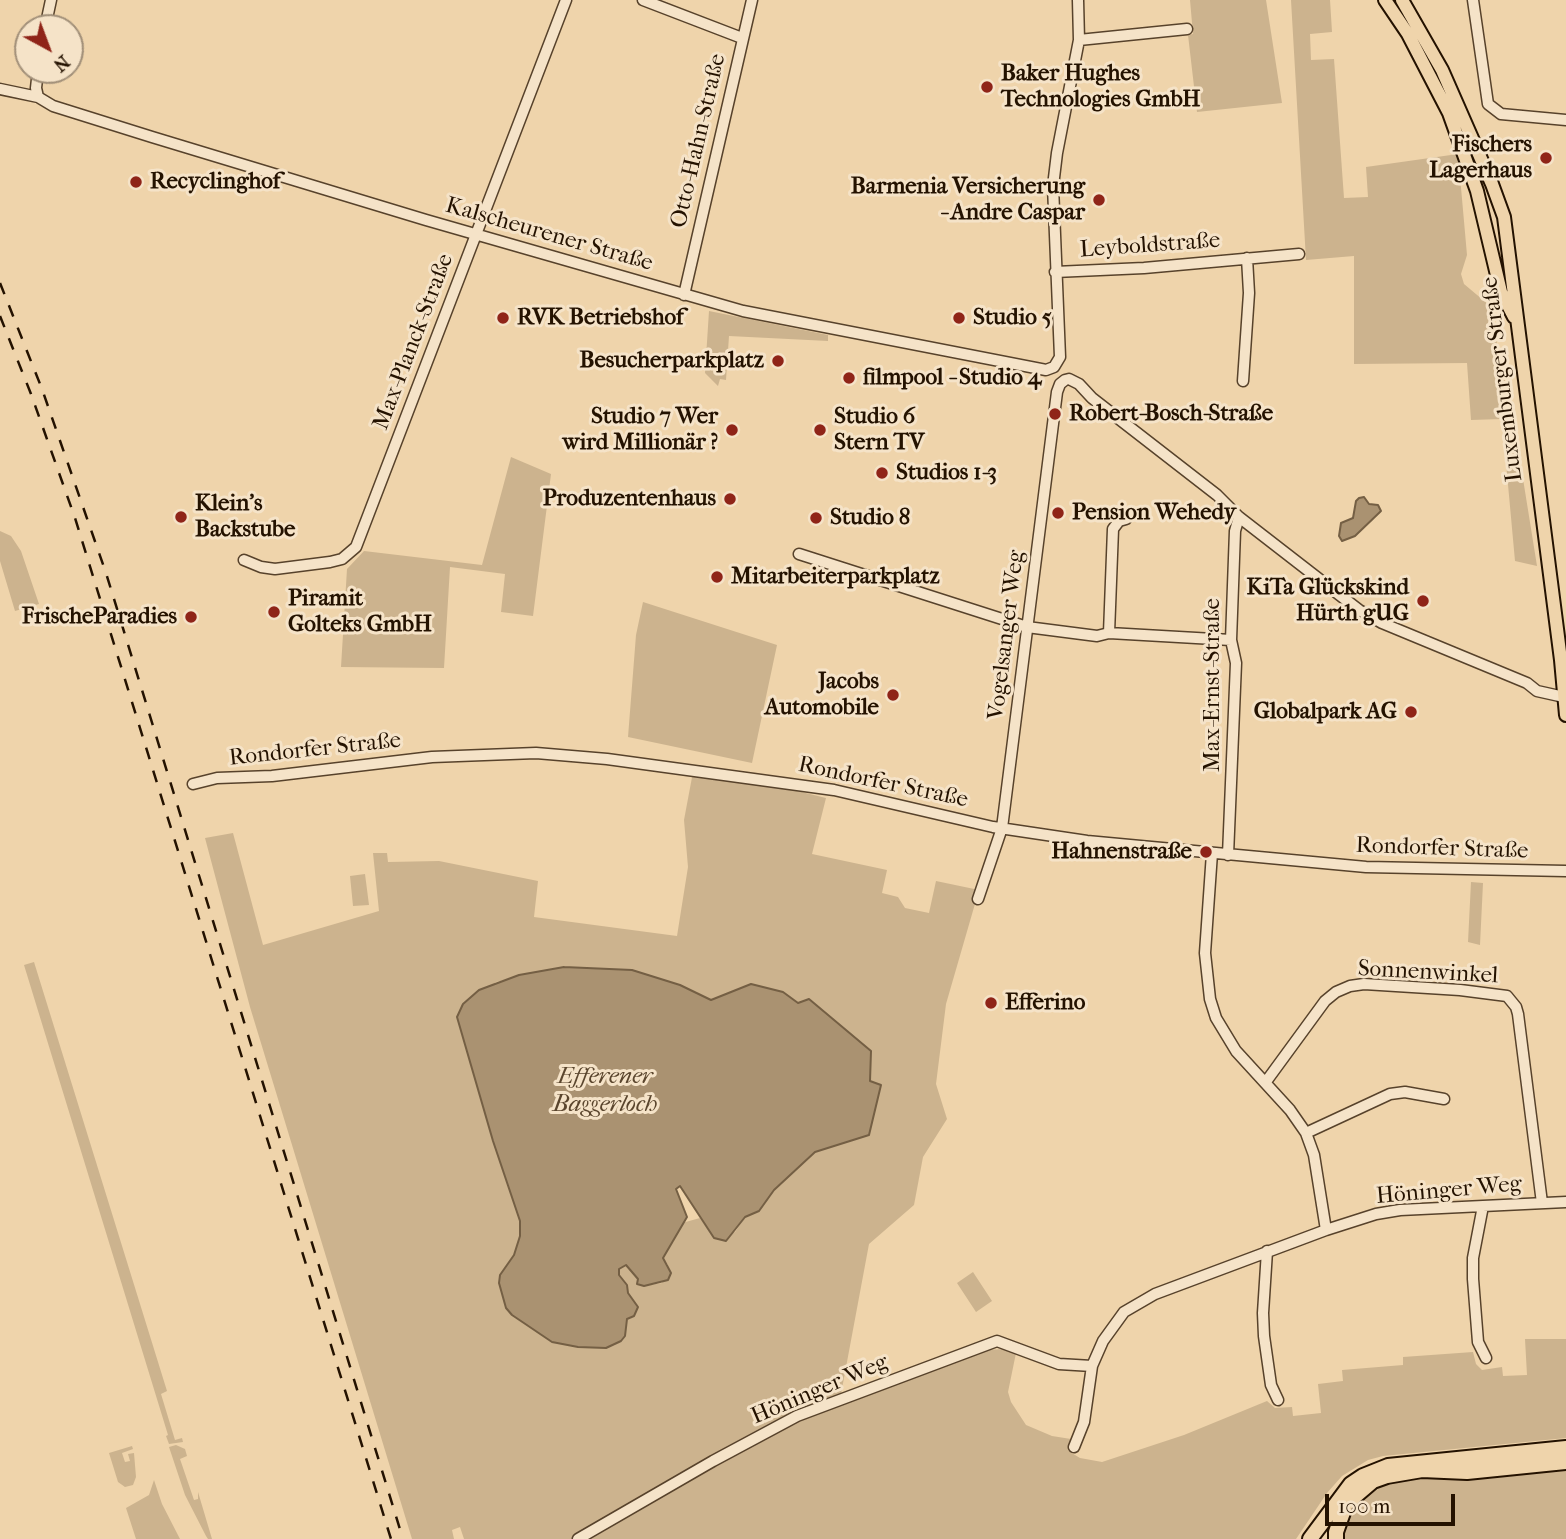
<!DOCTYPE html>
<meta charset="utf-8">
<style>
body{margin:0}
#map{position:relative;width:1566px;height:1539px;overflow:hidden;background:#efd4ab;font-family:"IM FELL French Canon",serif}
canvas{display:block}
.north{position:absolute;left:14px;top:14px;width:70px;height:70px;box-sizing:border-box;background:#f5e3c8;border:2px solid #a18f78;border-radius:50%;rotate:139deg;font-size:19px;font-weight:700;line-height:28px;text-align:center;color:#241200}
.north::after{content:'';display:block;margin:auto;width:24px;height:32px;background:#8f2418;clip-path:polygon(50% 0,100% 100%,50% 72%,0 100%)}
.scale{position:absolute;left:1325px;top:1494px;width:130px;height:32px;box-sizing:border-box;border:4px solid #241200;border-top:0;padding-left:9px;font-size:21px;line-height:24px;white-space:nowrap;color:#241200;-webkit-text-stroke:5px #f5e3c8;paint-order:stroke}
</style>
<div id="map">
<canvas width="1566" height="1539"></canvas>
<div class="north">N</div>
<div class="scale">100 m</div>
</div>
<script>
const ctx = document.querySelector('canvas').getContext('2d');
ctx.lineJoin = 'round';
function fillPath(path, color) {
  ctx.fillStyle = color;
  ctx.fill(path, 'evenodd');
}
function shape(rows) {
  const path = new Path2D();
  for (const r of rows) {
    path.moveTo(r[0], r[1]);
    for (let i = 2; i < r.length; i += 2) path.lineTo(r[i], r[i + 1]);
  }
  return path;
}
function trace(path, color, width, dash) {
  ctx.strokeStyle = color;
  ctx.lineWidth = width;
  ctx.lineCap = dash ? 'butt' : 'round';
  ctx.setLineDash(dash || []);
  ctx.stroke(path);
}
function label(font, color, halo, rows, align = 'center') {
  ctx.font = font + ' "IM FELL French Canon",serif';
  ctx.lineWidth = 6;
  ctx.setLineDash([]);
  ctx.textBaseline = 'middle';
  ctx.strokeStyle = halo;
  ctx.fillStyle = color;
  for (const [text, x, y, turn = 0] of rows) {
    ctx.save();
    ctx.translate(x, y);
    ctx.rotate((+turn || 0) * Math.PI / 180);
    ctx.textAlign = isNaN(turn) ? turn : align;
    if (halo) ctx.strokeText(text, 0, 0);
    ctx.fillText(text, 0, 0);
    ctx.restore();
  }
}
const green = shape([
 [1190,0,1266,0,1282,103,1197,112,1188,35,1193,34],
 [1291,0,1330,0,1332,32,1310,34,1311,60,1334,59,1344,198,1368,197,1366,167,1458,154,1467,255,1461,274,1464,284,1489,305,1515,429,1537,566,1515,561,1502,419,1471,420,1467,363,1354,364,1354,256,1306,260],
 [709,311,828,335,828,341,729,336,726,380,720,379,718,386,705,373],
 [511,457,551,474,533,616,501,612,505,574,450,567,444,668,341,667,347,569,364,551,482,565],
 [0,531,11,536,21,551,39,604,15,611,0,561],
 [643,602,777,645,752,763,628,737,636,635],
 [693,772,757,781,826,798,812,854,887,870,882,893,898,897,905,908,929,913,936,881,979,890,946,1004,936,1084,947,1119,923,1157,914,1205,869,1244,841,1394,800,1411,661,1487,573,1539,464,1539,460,1527,452,1530,454,1539,412,1539,250,1007,205,838,233,833,263,945,379,911,373,853,387,853,388,862,439,861,538,881,534,917,677,936,688,867,684,820],
 [564,967,680,985,711,1000,751,984,783,992,798,1004,870,1082,880,1085,869,1135,815,1152,774,1190,759,1211,745,1217,735,1232,714,1238,700,1218,682,1223,673,1242,665,1251,663,1258,668,1265,662,1283,644,1286,637,1284,638,1279,631,1270,625,1265,619,1269,619,1275,627,1285,628,1293,634,1301,627,1319,625,1336,606,1348,578,1347,552,1342,512,1315,506,1308,499,1283,500,1275,514,1255,520,1236,520,1221,493,1141,457,1017,496,982],
 [365,874,369,905,353,906,350,876],
 [1471,882,1483,883,1480,945,1468,942],
 [34,962,167,1391,161,1394,175,1440,182,1438,183,1442,169,1444,166,1436,168,1435,24,965],
 [973,1272,992,1301,976,1312,957,1283],
 [1525,1339,1566,1339,1566,1438,1383,1456,1368,1460,1342,1476,1327,1493,1296,1539,583,1539,798,1420,982,1350,1005,1349,1016,1353,1008,1392,1011,1402,1026,1425,1052,1436,1071,1439,1070,1452,1080,1458,1102,1462,1184,1435,1267,1401,1275,1408,1292,1407,1293,1416,1321,1413,1318,1384,1343,1381,1342,1370,1403,1365,1403,1357,1473,1352,1476,1364,1482,1370,1502,1367,1503,1376,1527,1375],
 [176,1445,185,1449,187,1456,180,1459,194,1500,198,1499,198,1492,212,1539,208,1539,206,1536,185,1495,169,1447],
 [132,1446,133,1449,122,1453,125,1462,130,1461,128,1454,134,1453,136,1477,133,1485,125,1487,118,1482,109,1453],
 [1566,1470,1566,1539,1343,1539,1349,1513,1355,1504,1377,1486,1402,1478,1448,1476,1468,1479,1485,1479],
 [154,1480,162,1504,180,1539,136,1539,126,1508,149,1495]
]);
const water = shape([
 [1364,497,1369,504,1378,505,1381,511,1355,536,1342,541,1339,536,1341,523,1353,518,1356,501,1359,498,1364,497],
 [564,967,632,970,680,985,711,1000,751,984,783,992,798,1003,809,999,871,1051,870,1081,881,1085,869,1135,815,1152,774,1190,759,1211,745,1217,726,1241,714,1238,680,1186,676,1189,687,1217,663,1258,671,1273,668,1280,644,1286,637,1284,638,1279,626,1265,619,1269,619,1275,627,1285,628,1293,638,1307,634,1316,627,1319,625,1336,621,1341,606,1348,578,1347,552,1342,512,1315,506,1308,499,1283,500,1275,514,1255,520,1236,520,1221,493,1141,457,1017,463,1004,479,990,519,975,564,967]
]);
const minor = shape([
 [643,0,742,38],
 [1473,0,1488,104,1501,114,1566,120],
 [45,28,51,0],
 [1079,40,1187,29],
 [38,70,36,88,38,97],
 [0,89,38,97],
 [38,97,53,106,152,137,426,220,743,311,1046,370,1054,367,1060,357,1053,186,1057,153,1079,40,1078,0],
 [1055,272,1144,268,1299,254],
 [684,295,752,0],
 [1243,381,1249,293,1247,258],
 [799,554,1027,627,1097,636,1109,633,1231,640],
 [244,560,261,567,275,569,330,562,342,559,356,547,566,0],
 [1109,633,1113,529,1119,521,1126,519],
 [193,784,217,778,272,776,432,757,536,753,607,759,834,790,993,827,1087,841,1366,867,1566,871],
 [1212,853,1205,953,1210,999,1216,1018,1236,1051,1290,1110,1306,1133,1314,1155,1326,1230],
 [1228,855,1236,663,1231,640,1235,531,1239,517],
 [978,899,1002,828,1057,392,1060,384,1065,380,1069,379,1079,384,1092,398,1217,495,1239,517,1359,610,1382,623,1527,683,1537,691,1564,697],
 [1265,1083,1325,1001,1336,992,1350,986,1364,984,1460,990,1507,996,1516,1007,1518,1014,1542,1203],
 [1306,1133,1390,1094,1405,1092,1444,1099],
 [1483,1206,1473,1258,1473,1279,1478,1342,1486,1358],
 [1267,1251,1263,1313,1264,1336,1271,1385,1278,1400],
 [1074,1447,1084,1422,1092,1366,1103,1341,1124,1312,1155,1294,1326,1230,1376,1214,1400,1210,1566,1202],
 [578,1539,713,1461,797,1416,997,1341,1059,1364,1092,1366]
]);
const major = shape([
 [1385,0,1408,34,1449,113,1477,191,1501,292,1514,317],
 [1402,0,1442,70,1492,184,1504,217,1561,660,1566,715]
]);
const highway = shape([
 [1310,1539,1351,1484,1363,1476,1388,1466,1566,1448],
 [1336,1539,1336,1532,1346,1504,1373,1481,1387,1476,1422,1470,1467,1472,1566,1462]
]);
const rail = shape([
 [0,283,42,389,106,573,403,1539],
 [0,316,31,394,75,518,391,1539]
]);
const markers = [
 [987,87,7,"#8f2418"],
 [1546,158,7,"#8f2418"],
 [136,182,7,"#8f2418"],
 [1099,200,7,"#8f2418"],
 [503,318,7,"#8f2418"],
 [959,318,7,"#8f2418"],
 [778,361,7,"#8f2418"],
 [849,378,7,"#8f2418"],
 [1055,414,7,"#8f2418"],
 [732,430,7,"#8f2418"],
 [820,430,7,"#8f2418"],
 [882,473,7,"#8f2418"],
 [730,499,7,"#8f2418"],
 [1058,513,7,"#8f2418"],
 [181,517,7,"#8f2418"],
 [816,518,7,"#8f2418"],
 [717,577,7,"#8f2418"],
 [1423,601,7,"#8f2418"],
 [274,612,7,"#8f2418"],
 [191,617,7,"#8f2418"],
 [893,695,7,"#8f2418"],
 [1411,712,7,"#8f2418"],
 [1206,852,7,"#8f2418"],
 [991,1003,7,"#8f2418"]
];
const poiNames = [
 ["Baker Hughes",1001,74],
 ["Technologies GmbH",1001,100],
 ["Fischers",1532,145,"right"],
 ["Lagerhaus",1532,171,"right"],
 ["Recyclinghof",150,182],
 ["Barmenia Versicherung",1085,187,"right"],
 ["- Andre Caspar",1085,213,"right"],
 ["RVK Betriebshof",517,318],
 ["Studio 5",973,318],
 ["Besucherparkplatz",764,361,"right"],
 ["filmpool - Studio 4",863,378],
 ["Robert-Bosch-Straße",1069,414],
 ["Studio 7 Wer",718,417,"right"],
 ["wird Millionär ?",718,443,"right"],
 ["Studio 6",834,417],
 ["Stern TV",834,443],
 ["Studios 1-3",896,473],
 ["Produzentenhaus",716,499,"right"],
 ["Klein's",195,504],
 ["Backstube",195,530],
 ["Pension Wehedy",1072,513],
 ["Studio 8",830,518],
 ["Mitarbeiterparkplatz",731,577],
 ["KiTa Glückskind",1409,588,"right"],
 ["Hürth gUG",1409,614,"right"],
 ["Piramit",288,599],
 ["Golteks GmbH",288,625],
 ["FrischeParadies",177,617,"right"],
 ["Jacobs",879,682,"right"],
 ["Automobile",879,708,"right"],
 ["Globalpark AG",1397,712,"right"],
 ["Hahnenstraße",1192,852,"right"],
 ["Efferino",1005,1003]
];
const streetNames = [
 ["Otto-Hahn-Straße",699,141,-77],
 ["Kalscheurener Straße",549,235,16],
 ["Leyboldstraße",1150,246,-4],
 ["Max-Planck-Straße",414,342,-69],
 ["Luxemburger Straße",1503,379,-97],
 ["Vogelsanger Weg",1007,635,-83],
 ["Max-Ernst-Straße",1213,685,-90],
 ["Rondorfer Straße",315,750,-6],
 ["Rondorfer Straße",883,783,12],
 ["Rondorfer Straße",1442,849,2],
 ["Sonnenwinkel",1428,973,3],
 ["Höninger Weg",1449,1191,-5],
 ["Höninger Weg",820,1390,-23]
];
const waterNames = [
 ["Efferener",605,1077],
 ["Baggerloch",605,1105]
];
fillPath(green, '#ccb38e');
fillPath(water, '#aa9271');
trace(water, '#745f44', 2);
trace(minor, '#57422b', 13);
trace(major, '#241200', 16);
trace(highway, '#241200', 18);
trace(minor, '#f5e3c8', 10);
trace(major, '#efd4ab', 12);
trace(highway, '#efd4ab', 14);
trace(rail, '#241200', 2.5, [12, 12]);
for (const [x, y, r, color] of markers) {
  const dot = new Path2D();
  dot.arc(x, y, r, 0, 2 * Math.PI);
  ctx.fillStyle = color;
  ctx.fill(dot);
  trace(dot, '#f5e3c8', 2.5);
}
label('bold 23px', '#241200', '#f5e3c8', poiNames, 'left');
label('23px', '#241200', '#f5e3c8', streetNames);
label('italic 24px', '#5a452d', '#f5e3c8', waterNames);
</script>
